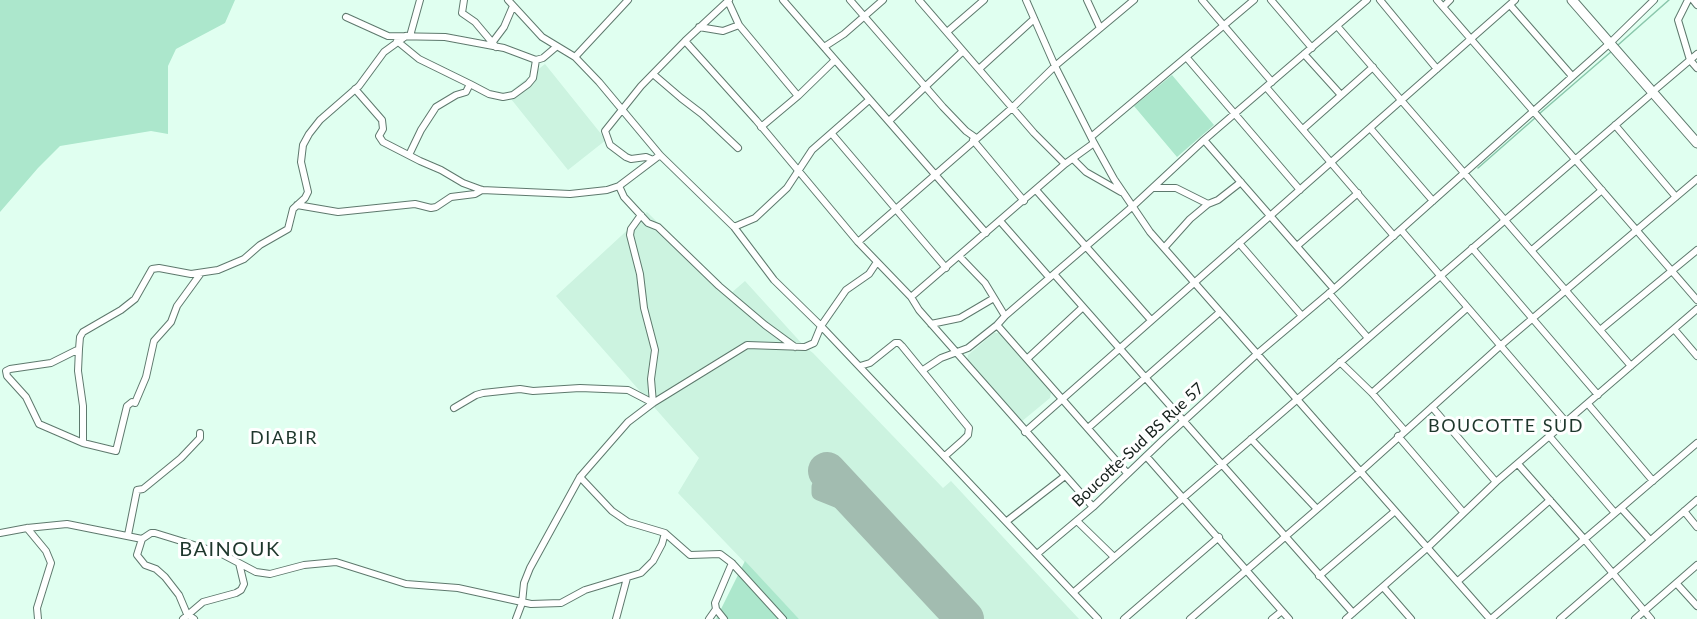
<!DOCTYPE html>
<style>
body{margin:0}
canvas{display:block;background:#e0fff0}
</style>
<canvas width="1697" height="619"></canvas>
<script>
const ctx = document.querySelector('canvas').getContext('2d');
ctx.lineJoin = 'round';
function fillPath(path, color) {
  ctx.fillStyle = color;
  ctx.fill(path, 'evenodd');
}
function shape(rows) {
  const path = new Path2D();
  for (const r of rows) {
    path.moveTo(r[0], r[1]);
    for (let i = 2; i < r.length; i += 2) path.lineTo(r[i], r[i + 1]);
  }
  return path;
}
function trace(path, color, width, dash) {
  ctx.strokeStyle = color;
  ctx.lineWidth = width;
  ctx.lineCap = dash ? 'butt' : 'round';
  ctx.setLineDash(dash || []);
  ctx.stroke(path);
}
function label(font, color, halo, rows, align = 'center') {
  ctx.font = font + ' Lato,sans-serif';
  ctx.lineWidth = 6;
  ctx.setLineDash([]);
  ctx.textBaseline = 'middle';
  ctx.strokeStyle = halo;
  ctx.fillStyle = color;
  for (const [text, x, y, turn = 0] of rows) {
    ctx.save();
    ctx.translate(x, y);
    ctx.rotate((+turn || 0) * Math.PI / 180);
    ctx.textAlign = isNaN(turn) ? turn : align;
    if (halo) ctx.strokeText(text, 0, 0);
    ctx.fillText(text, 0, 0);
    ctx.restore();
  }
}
const built = shape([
 [545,64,606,140,568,170,507,94],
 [647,212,730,294,745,281,805,347,813,353,943,488,951,481,1079,619,799,619,678,493,699,458,556,296],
 [994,333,1000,333,1051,392,1050,398,1021,422,967,361,968,355]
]);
const green = shape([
 [0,0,235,0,225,23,176,49,168,66,168,134,151,131,60,146,38,168,0,212],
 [1172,75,1214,125,1177,157,1134,106],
 [745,561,799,619,716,619]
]);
const stream = shape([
 [1618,45,1669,0],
 [1539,114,1612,51],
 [1478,168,1535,118]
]);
const taxiway = shape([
 [852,498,846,479,841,475,829,474,822,479,819,487,819,493,849,505,870,517]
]);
const runway = shape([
 [827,471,965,619]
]);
const minor = shape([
 [464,0,462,13,475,22,496,47],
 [508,0,542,37,575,57,599,82,660,155,734,227,774,280,821,326,1098,619],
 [783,0,986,233],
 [850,0,943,107,966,131,976,138],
 [919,0,1034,133,1065,164,1094,143],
 [1026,0,1055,66,1094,143,1114,179,1150,232,1490,619],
 [1087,0,1100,28],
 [1202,0,1272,82],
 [1271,0,1312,48],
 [1380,0,1437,69],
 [1437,0,1697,300],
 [1688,0,1678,20,1690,60,1697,68],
 [1693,0,1697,5],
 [728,1,739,25,798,96],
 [1510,5,1572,76],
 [1443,7,1450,0],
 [346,17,388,36,445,37,504,48,536,60,543,58,556,47],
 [1337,26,1631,366],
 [699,27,723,31,739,25],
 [947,32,984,0],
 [410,36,420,0],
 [397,41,419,59,470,84],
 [685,41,756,120,858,242,911,297,919,310,1093,507],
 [492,43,504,27,513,6],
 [824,47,844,34,883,0],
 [1304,54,1341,95],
 [575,57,628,0],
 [1187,58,1300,190],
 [979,69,1034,19],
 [653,74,681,98,702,114,738,148],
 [1266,87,1394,236],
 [1657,88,1697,54],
 [355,89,382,120,383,129,379,136,383,142,420,161,441,170,463,183,482,190,570,194,607,190,619,186,660,155],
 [889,121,963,51],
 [1615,125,1676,197],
 [761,127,798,96,835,60],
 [1370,128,1433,201],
 [1303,129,1373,67],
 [832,134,946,268],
 [1091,137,1254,0],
 [973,140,1024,201],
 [1204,140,1334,289],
 [409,155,421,130,436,107,456,95,466,92,470,84,489,94,503,97,513,95,528,84,533,78,536,60],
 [1073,159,1086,172,1121,192],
 [653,160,646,157,631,159,626,157,610,145,605,131,641,86,685,41,729,0],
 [619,186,624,197,648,223,658,227,719,286,765,325,795,347],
 [1153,188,1176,188,1208,204],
 [1036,190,1151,320],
 [297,205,338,212,415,204,431,208,436,207,451,197,475,194,482,190],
 [641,215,631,229,630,235,640,274,644,308,655,350,651,379,653,403],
 [1000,221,1049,277],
 [734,227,755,218,787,188,812,150,869,100],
 [1401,230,1567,423],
 [858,242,1012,108,1055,66,1134,0],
 [1239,243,1302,316],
 [1297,246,1358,193],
 [1164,248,1190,219,1208,204,1218,200,1241,182],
 [1472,248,1598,395],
 [1532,250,1602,190],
 [959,256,985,283,1005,316],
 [201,273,177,306,171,322,154,341,146,377,135,403,132,402,127,406,116,451,83,443,39,424,26,397,7,376,6,371,10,369,51,363,79,349,80,337,83,332,121,310,135,299,152,269,159,268,191,274,218,270,244,259,260,245,288,229,293,209,305,198,308,192,301,162,303,145,309,134,320,120,359,86,384,52,406,36],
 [1054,274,1353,613],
 [1329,293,1368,338],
 [911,297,1065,164],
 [931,324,960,318,994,298],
 [997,325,1127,473],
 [1674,329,1697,356],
 [1600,330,1697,250],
 [79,349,78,371,83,406,83,443],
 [1028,358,1083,307],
 [1340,362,1372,393,1405,431],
 [860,366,870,363,895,343,899,343,902,346,969,428,968,435,962,441,945,456],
 [923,370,941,358,968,348,997,325,1005,316,1133,206,1204,140,1367,0],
 [1372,393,1467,308],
 [1588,404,1653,481],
 [1432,407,1496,482],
 [454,408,476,395,483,393,520,389,533,391,580,388,628,390,653,403],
 [1088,428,1220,312],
 [1025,432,1515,0],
 [1398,436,1463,512],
 [1550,437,1615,513],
 [1251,439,1317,509],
 [1146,456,1289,619],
 [1518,464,1585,540,1651,619],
 [580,477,612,511,628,522,665,533,690,555,720,554,732,563,783,619],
 [1621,508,1650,540],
 [1684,511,1697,527],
 [1007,521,1065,476],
 [1077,521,1114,557],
 [27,528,46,551,51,563,37,608,38,619],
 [0,533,27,528,67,524,142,539,151,533,155,533,220,553,239,563],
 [128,535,137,490,143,489,181,458,200,438,200,433],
 [142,539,137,555,145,565,156,569,165,577,179,595,187,614,194,619],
 [1037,554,1093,507,1164,439,1257,354,1334,289,1610,43,1654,0],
 [1319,576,1394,512],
 [1458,581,1550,500],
 [1677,584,1697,606],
 [1384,588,1411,619],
 [1074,592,1649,96],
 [183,619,203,602,236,593,241,590,244,584,239,563,256,572,270,574,304,565,336,562,406,584,458,588,531,604,561,603,585,590,641,573,653,561,662,544,665,533],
 [516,619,522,603,524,583,530,568,580,477,628,422,653,403,747,345,805,347,814,343,821,326,846,290,869,274,877,262],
 [616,619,627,578],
 [709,619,716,609],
 [724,619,716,609,715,603,732,563],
 [1124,619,1219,537],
 [1190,619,1360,472,1500,346,1697,179],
 [1272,619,1282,611],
 [1346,619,1427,548,1496,482,1697,309],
 [1491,619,1697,443],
 [1560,619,1697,500],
 [1635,619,1697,565]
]);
const secondary = shape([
 [1572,0,1697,143]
]);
const streetNames = [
 ["Boucotte-Sud BS Rue 57",1138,445,-43]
];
const neighbourhoodNames = [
 ["BOUCOTTE SUD",1506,426],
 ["DIABIR",284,438]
];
const quarterNames = [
 ["BAINOUK",230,550]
];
fillPath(built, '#ccf3e0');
fillPath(green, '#ace7cc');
trace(stream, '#8ac7ac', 1.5);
trace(taxiway, '#a2bcb0', 15);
trace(runway, '#a2bcb0', 38);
trace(minor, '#5e796d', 8);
trace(secondary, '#5e796d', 11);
trace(minor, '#fff', 6);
trace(secondary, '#fff', 9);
label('16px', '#141f1a', '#fff', streetNames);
ctx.letterSpacing = '1.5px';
label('18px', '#1e372c', '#fff', neighbourhoodNames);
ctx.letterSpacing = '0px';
ctx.letterSpacing = '1.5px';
label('20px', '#1e372c', '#fff', quarterNames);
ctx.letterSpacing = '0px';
</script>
